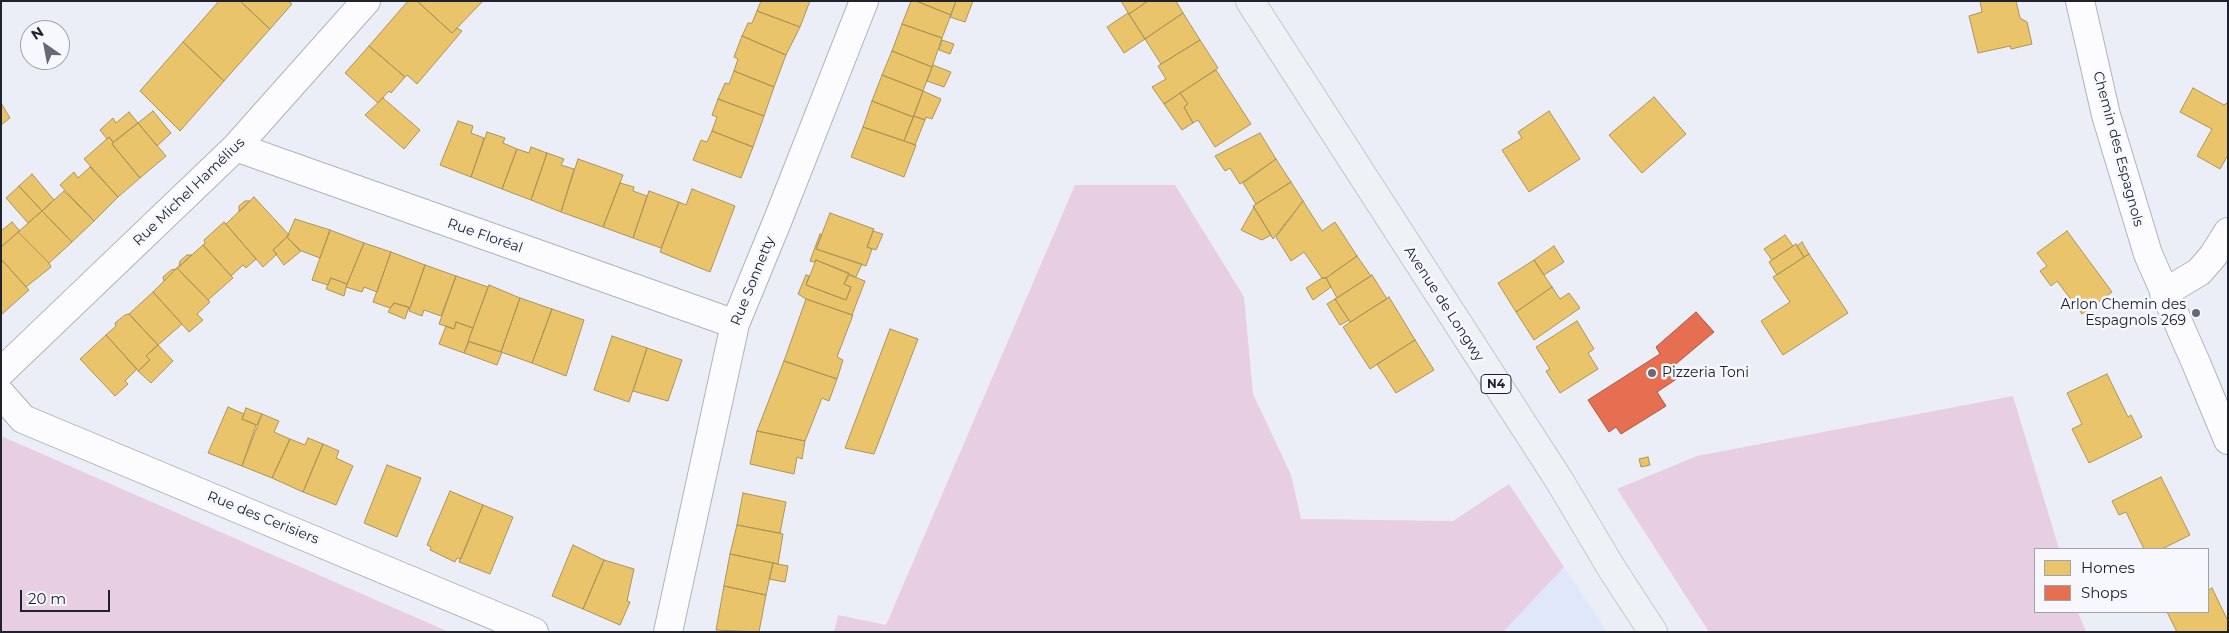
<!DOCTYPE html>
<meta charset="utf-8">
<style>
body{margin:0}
#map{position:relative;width:2229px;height:633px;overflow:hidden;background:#ebeef7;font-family:Montserrat,sans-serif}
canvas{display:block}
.frame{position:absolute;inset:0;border:2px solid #20232d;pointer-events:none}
.legend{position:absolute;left:2034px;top:548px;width:175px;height:65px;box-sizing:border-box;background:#f6f8fe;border:1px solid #a0a3aa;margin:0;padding:6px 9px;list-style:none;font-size:15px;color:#20232d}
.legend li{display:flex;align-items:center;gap:10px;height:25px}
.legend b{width:25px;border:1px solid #a0a3aa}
.north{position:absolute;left:20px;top:20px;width:50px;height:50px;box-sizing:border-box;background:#f6f8fe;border:1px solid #a0a3aa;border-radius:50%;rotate:327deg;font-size:14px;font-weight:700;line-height:20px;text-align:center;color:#20232d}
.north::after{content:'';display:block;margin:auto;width:18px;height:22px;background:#676a74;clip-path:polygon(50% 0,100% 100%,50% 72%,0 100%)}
.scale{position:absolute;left:20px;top:590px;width:90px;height:22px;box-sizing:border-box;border:2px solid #20232d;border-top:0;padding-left:6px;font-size:15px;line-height:18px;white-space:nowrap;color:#20232d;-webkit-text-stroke:4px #f6f8fe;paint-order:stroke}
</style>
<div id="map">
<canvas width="2229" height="633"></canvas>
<div class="frame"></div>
<ul class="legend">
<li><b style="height:14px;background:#e9c46a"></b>Homes</li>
<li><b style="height:14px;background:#e76f51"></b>Shops</li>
</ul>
<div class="north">N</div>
<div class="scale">20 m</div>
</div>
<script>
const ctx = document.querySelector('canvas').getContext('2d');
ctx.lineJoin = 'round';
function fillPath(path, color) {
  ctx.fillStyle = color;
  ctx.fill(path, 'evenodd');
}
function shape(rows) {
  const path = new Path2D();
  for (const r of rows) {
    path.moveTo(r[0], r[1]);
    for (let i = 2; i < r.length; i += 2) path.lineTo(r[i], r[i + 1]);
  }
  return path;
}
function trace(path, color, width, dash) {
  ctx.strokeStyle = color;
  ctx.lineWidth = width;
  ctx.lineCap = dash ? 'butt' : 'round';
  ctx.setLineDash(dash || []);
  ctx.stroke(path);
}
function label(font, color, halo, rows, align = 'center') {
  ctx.font = font + ' Montserrat,sans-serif';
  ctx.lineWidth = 5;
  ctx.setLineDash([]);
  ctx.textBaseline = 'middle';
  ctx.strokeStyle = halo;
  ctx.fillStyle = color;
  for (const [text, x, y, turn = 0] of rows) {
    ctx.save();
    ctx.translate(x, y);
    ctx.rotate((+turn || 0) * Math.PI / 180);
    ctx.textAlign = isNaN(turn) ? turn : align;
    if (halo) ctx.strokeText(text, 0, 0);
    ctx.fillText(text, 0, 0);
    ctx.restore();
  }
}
const built = shape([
 [1564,567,1607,632,1503,632]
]);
const green = shape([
 [1075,185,1175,185,1244,297,1253,394,1291,475,1301,519,1453,521,1509,484,1564,567,1503,632,834,632,838,615,886,625],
 [2013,396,2059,549,2035,549,2035,612,2078,612,2086,632,1709,632,1617,489,1697,456],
 [1,436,449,632,1,632]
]);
const homes = shape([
 [219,1,240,1,270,29,224,81,183,42,219,1],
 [240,1,288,1,292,4,270,29,240,1],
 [408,1,417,1,452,33,457,28,462,31,417,84,407,75,405,77,369,46,408,1],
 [417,1,483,1,452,33,417,1],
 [761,1,810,1,800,27,757,11,761,1],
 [911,1,916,1,951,15,942,38,902,24,911,1],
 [916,1,956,1,951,15,916,1],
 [956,1,973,1,965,22,950,17,956,1],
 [1121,1,1148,1,1129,14,1121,1],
 [1148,1,1176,1,1183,13,1145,39,1129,14,1148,1],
 [1980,1,2016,1,2020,18,2027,22,2032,44,2011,49,2010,46,1978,53,1969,16,1982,12,1980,1],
 [757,11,800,27,786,55,742,36,748,23,752,23,757,11],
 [1128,13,1145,39,1124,53,1107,27,1128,13],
 [1183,13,1200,40,1161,64,1145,39,1183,13],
 [902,24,942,38,932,67,892,51,902,24],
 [742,36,786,55,774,87,734,71,738,59,734,57,742,36],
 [942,40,954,44,950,54,939,50,942,40],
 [1200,40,1218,68,1164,104,1152,87,1166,79,1158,66,1200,40],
 [183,42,224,81,180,131,140,91,183,42],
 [369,46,405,77,391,93,389,91,378,103,345,73,369,46],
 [892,51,932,67,923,91,882,75,892,51],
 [933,65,951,72,944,87,927,81,933,65],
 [1216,70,1251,124,1215,147,1198,120,1193,123,1184,107,1188,104,1180,93,1216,70],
 [734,71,774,87,764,116,718,99,725,83,729,84,734,71],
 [882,75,923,91,913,117,872,101,882,75],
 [2193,88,2224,105,2228,102,2228,155,2220,169,2197,156,2212,129,2180,112,2193,88],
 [923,91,941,99,932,119,926,117,925,120,914,116,923,91],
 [1180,93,1188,104,1184,107,1193,123,1182,130,1164,104,1180,93],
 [1654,97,1686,134,1642,173,1609,135,1654,97],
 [383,98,420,130,404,149,365,115,383,98],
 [718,99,764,116,753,147,712,131,717,117,712,115,718,99],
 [872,101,913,117,904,141,863,127,872,101],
 [1,103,10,118,1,125,1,103],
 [153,111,171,133,157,146,138,123,153,111],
 [1549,111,1580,159,1529,192,1502,150,1522,138,1518,132,1549,111],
 [129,112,138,123,113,142,109,137,107,139,100,130,113,118,116,123,129,112],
 [914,116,925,120,915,145,904,141,914,116],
 [458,121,473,126,471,133,484,138,471,177,440,165,458,121],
 [138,123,166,156,140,178,112,144,138,123],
 [863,127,916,145,904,177,851,157,863,127],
 [712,131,753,147,741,178,693,160,701,140,707,142,712,131],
 [487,132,505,138,503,143,517,149,502,189,471,177,487,132],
 [1260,133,1276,159,1240,184,1230,168,1225,171,1215,156,1260,133],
 [109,137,113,142,112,144,140,178,118,197,84,159,109,137],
 [531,147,547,153,531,200,502,189,517,149,529,153,531,147],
 [547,153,564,159,561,165,574,169,561,212,531,200,547,153],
 [578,159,623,175,603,227,561,212,578,159],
 [1276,159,1291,182,1256,204,1243,183,1276,159],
 [90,167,118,197,94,221,60,185,74,172,78,178,90,167],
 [32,174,54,200,42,211,19,186,32,174],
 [1291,182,1303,201,1273,239,1253,206,1291,182],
 [620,183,634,187,633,191,647,196,633,238,603,227,620,183],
 [19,186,42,211,28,223,6,198,19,186],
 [692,189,735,206,710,272,660,252,679,202,686,205,692,189],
 [64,191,94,221,72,242,42,211,64,191],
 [649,191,679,202,661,248,633,238,649,191],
 [254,197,289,235,273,250,277,254,263,267,226,224,254,197],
 [245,201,250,201,239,212,239,206,245,201],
 [1303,201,1322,231,1335,222,1357,256,1326,278,1322,278,1304,252,1291,261,1276,237,1303,201],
 [1254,207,1271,235,1262,240,1241,230,1254,207],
 [42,211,72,242,49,263,18,232,42,211],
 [830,213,874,229,867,247,872,249,866,266,816,249,830,213],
 [295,219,330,230,320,258,299,250,287,237,295,219],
 [12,222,20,231,1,247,1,231,12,222],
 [224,222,256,259,246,268,243,265,231,276,203,245,205,244,204,240,224,222],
 [330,230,364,243,347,284,331,278,328,285,312,280,330,230],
 [873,231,883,234,876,250,867,247,873,231],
 [2067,231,2112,292,2082,314,2057,281,2051,286,2040,271,2047,266,2037,253,2067,231],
 [18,232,49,263,51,267,26,287,1,259,1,247,18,232],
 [820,234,822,235,816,249,862,264,856,277,816,260,814,262,810,261,820,234],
 [1785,235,1793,246,1772,260,1764,249,1785,235],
 [287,237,301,251,284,265,273,250,287,237],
 [1802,242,1809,254,1804,257,1797,246,1802,242],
 [364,243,391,252,377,292,364,287,362,292,346,287,364,243],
 [1796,244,1804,257,1777,275,1769,262,1796,244],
 [203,245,233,278,208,300,177,268,203,245],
 [1554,246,1564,262,1544,275,1534,260,1554,246],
 [391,252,425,265,410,308,394,303,390,308,373,302,391,252],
 [1809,254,1848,313,1783,355,1761,321,1790,302,1773,277,1809,254],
 [187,255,192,255,179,267,180,261,187,255],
 [1357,256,1371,276,1337,298,1326,278,1357,256],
 [1,259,29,290,1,315,1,259],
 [816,260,849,273,844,284,851,287,846,300,806,285,816,260],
 [1534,260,1552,287,1516,312,1498,283,1534,260],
 [425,265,456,276,441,316,424,310,422,316,409,311,425,265],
 [177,268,210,302,197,314,203,320,189,332,153,292,177,268],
 [176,269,164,281,163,277,171,270,176,269],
 [806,275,809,276,806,285,846,300,851,287,844,284,849,275,865,281,852,315,806,299,798,294,806,275],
 [1372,275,1387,299,1350,322,1335,299,1372,275],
 [456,276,488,287,473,328,456,322,454,329,439,324,456,276],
 [331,278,347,284,344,296,326,289,331,278],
 [1322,278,1326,278,1331,287,1313,300,1306,288,1322,278],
 [489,285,520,298,501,352,468,341,489,285],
 [1552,287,1560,299,1569,293,1580,308,1534,340,1516,312,1552,287],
 [153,292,182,324,158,345,129,314,153,292],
 [1389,297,1415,340,1370,369,1343,327,1389,297],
 [520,298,552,309,532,363,501,352,520,298],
 [806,299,853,315,837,357,843,360,837,379,784,361,806,299],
 [1335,299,1349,320,1340,325,1327,304,1335,299],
 [394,303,409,307,405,319,388,312,394,303],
 [552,309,584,320,566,376,532,363,552,309],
 [129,314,158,345,146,356,150,360,138,371,106,335,116,326,115,323,125,315,129,314],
 [1577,321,1594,349,1588,353,1598,369,1560,393,1546,371,1550,369,1536,347,1577,321],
 [456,322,473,328,464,353,439,344,446,326,454,329,456,322],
 [890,329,918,339,874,454,845,448,890,329],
 [106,335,137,369,125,381,128,384,115,396,80,359,106,335],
 [612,336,647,348,629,402,594,390,612,336],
 [1415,340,1434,370,1396,393,1377,364,1415,340],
 [469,342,502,352,497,365,464,353,469,342],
 [158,345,173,361,151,383,138,371,150,360,146,356,158,345],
 [647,348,682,360,668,401,633,391,647,348],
 [784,361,837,379,829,401,822,398,805,441,757,431,784,361],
 [2107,374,2128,417,2131,415,2142,437,2089,463,2072,429,2082,424,2067,393,2107,374],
 [228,407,244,414,242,419,256,425,242,466,208,453,228,407],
 [246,408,262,414,257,425,242,419,246,408],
 [262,414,279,421,274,432,290,439,272,478,242,466,262,414],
 [757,431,805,441,802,459,797,457,794,474,750,464,757,431],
 [308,438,323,444,303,492,272,478,290,439,305,445,308,438],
 [323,444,339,451,336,458,353,466,336,505,303,492,323,444],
 [1648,457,1650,465,1641,467,1639,459,1648,457],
 [387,465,421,478,397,537,364,523,387,465],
 [2161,477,2190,535,2162,549,2144,549,2126,512,2119,515,2112,501,2161,477],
 [450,491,483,505,461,559,457,558,455,562,430,550,431,547,427,545,450,491],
 [743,493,786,502,780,533,737,525,743,493],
 [483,505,513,517,490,574,459,562,483,505],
 [737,525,783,534,778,564,730,554,737,525],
 [573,545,604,560,583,609,552,596,573,545],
 [730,554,773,563,766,595,724,586,730,554],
 [604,560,634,569,627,601,630,602,620,625,583,609,604,560],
 [773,563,788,566,785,582,769,579,773,563],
 [724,586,766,595,759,632,716,630,724,586],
 [2212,588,2228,621,2228,632,2177,632,2167,612,2208,612,2208,590,2212,588]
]);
const shops = shape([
 [1696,312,1714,332,1671,368,1678,378,1657,392,1666,406,1621,434,1616,427,1609,432,1588,400,1660,354,1656,347,1696,312]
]);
const street = shape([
 [2080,1,2106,115,2148,254,2196,363,2228,440],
 [236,147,735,324],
 [2164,293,2199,272,2213,256,2228,232],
 [1,372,236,147,366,1],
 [1,394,23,419,534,632],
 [668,632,735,324,777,222,864,1]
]);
const primary = shape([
 [1250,1,1559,480,1612,569,1653,632]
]);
const markers = [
 [2196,313,5,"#676a74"],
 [1652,373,5,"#676a74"]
];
const shields = [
 [1496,384,30]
];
const shieldNames = [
 ["N4",1496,384]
];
const streetNames = [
 ["Chemin des Espagnols",2118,149,75],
 ["Rue Michel Hamélius",189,192,-44],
 ["Rue Floréal",485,236,19],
 ["Rue Sonnetty",753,281,-68],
 ["Avenue de Longwy",1444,304,57],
 ["Rue des Cerisiers",263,518,22]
];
const poiNames = [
 ["Arlon Chemin des",2186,305],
 ["Espagnols 269",2186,321],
 ["Pizzeria Toni",1662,373,"left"]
];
fillPath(built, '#e1e7fa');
fillPath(green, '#e7cee2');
fillPath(homes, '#e9c46a');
trace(homes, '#ad9458', 1);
fillPath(shops, '#e76f51');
trace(shops, '#ab5846', 1);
trace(street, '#b0b3bc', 30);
trace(primary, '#c7c8ce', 30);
trace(street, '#fcfcfe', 28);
trace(primary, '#eef2f6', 28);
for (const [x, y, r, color] of markers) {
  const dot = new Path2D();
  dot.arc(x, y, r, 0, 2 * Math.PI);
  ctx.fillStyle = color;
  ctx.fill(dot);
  trace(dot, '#f6f8fe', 2);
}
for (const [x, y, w] of shields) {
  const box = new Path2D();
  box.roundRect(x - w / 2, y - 9.5, w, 19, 4);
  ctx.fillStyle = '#f6f8fe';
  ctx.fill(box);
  trace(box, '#20232d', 1);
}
label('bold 12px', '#20232d', null, shieldNames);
label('14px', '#20232d', '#f6f8fe', streetNames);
label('14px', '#20232d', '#f6f8fe', poiNames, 'right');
</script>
